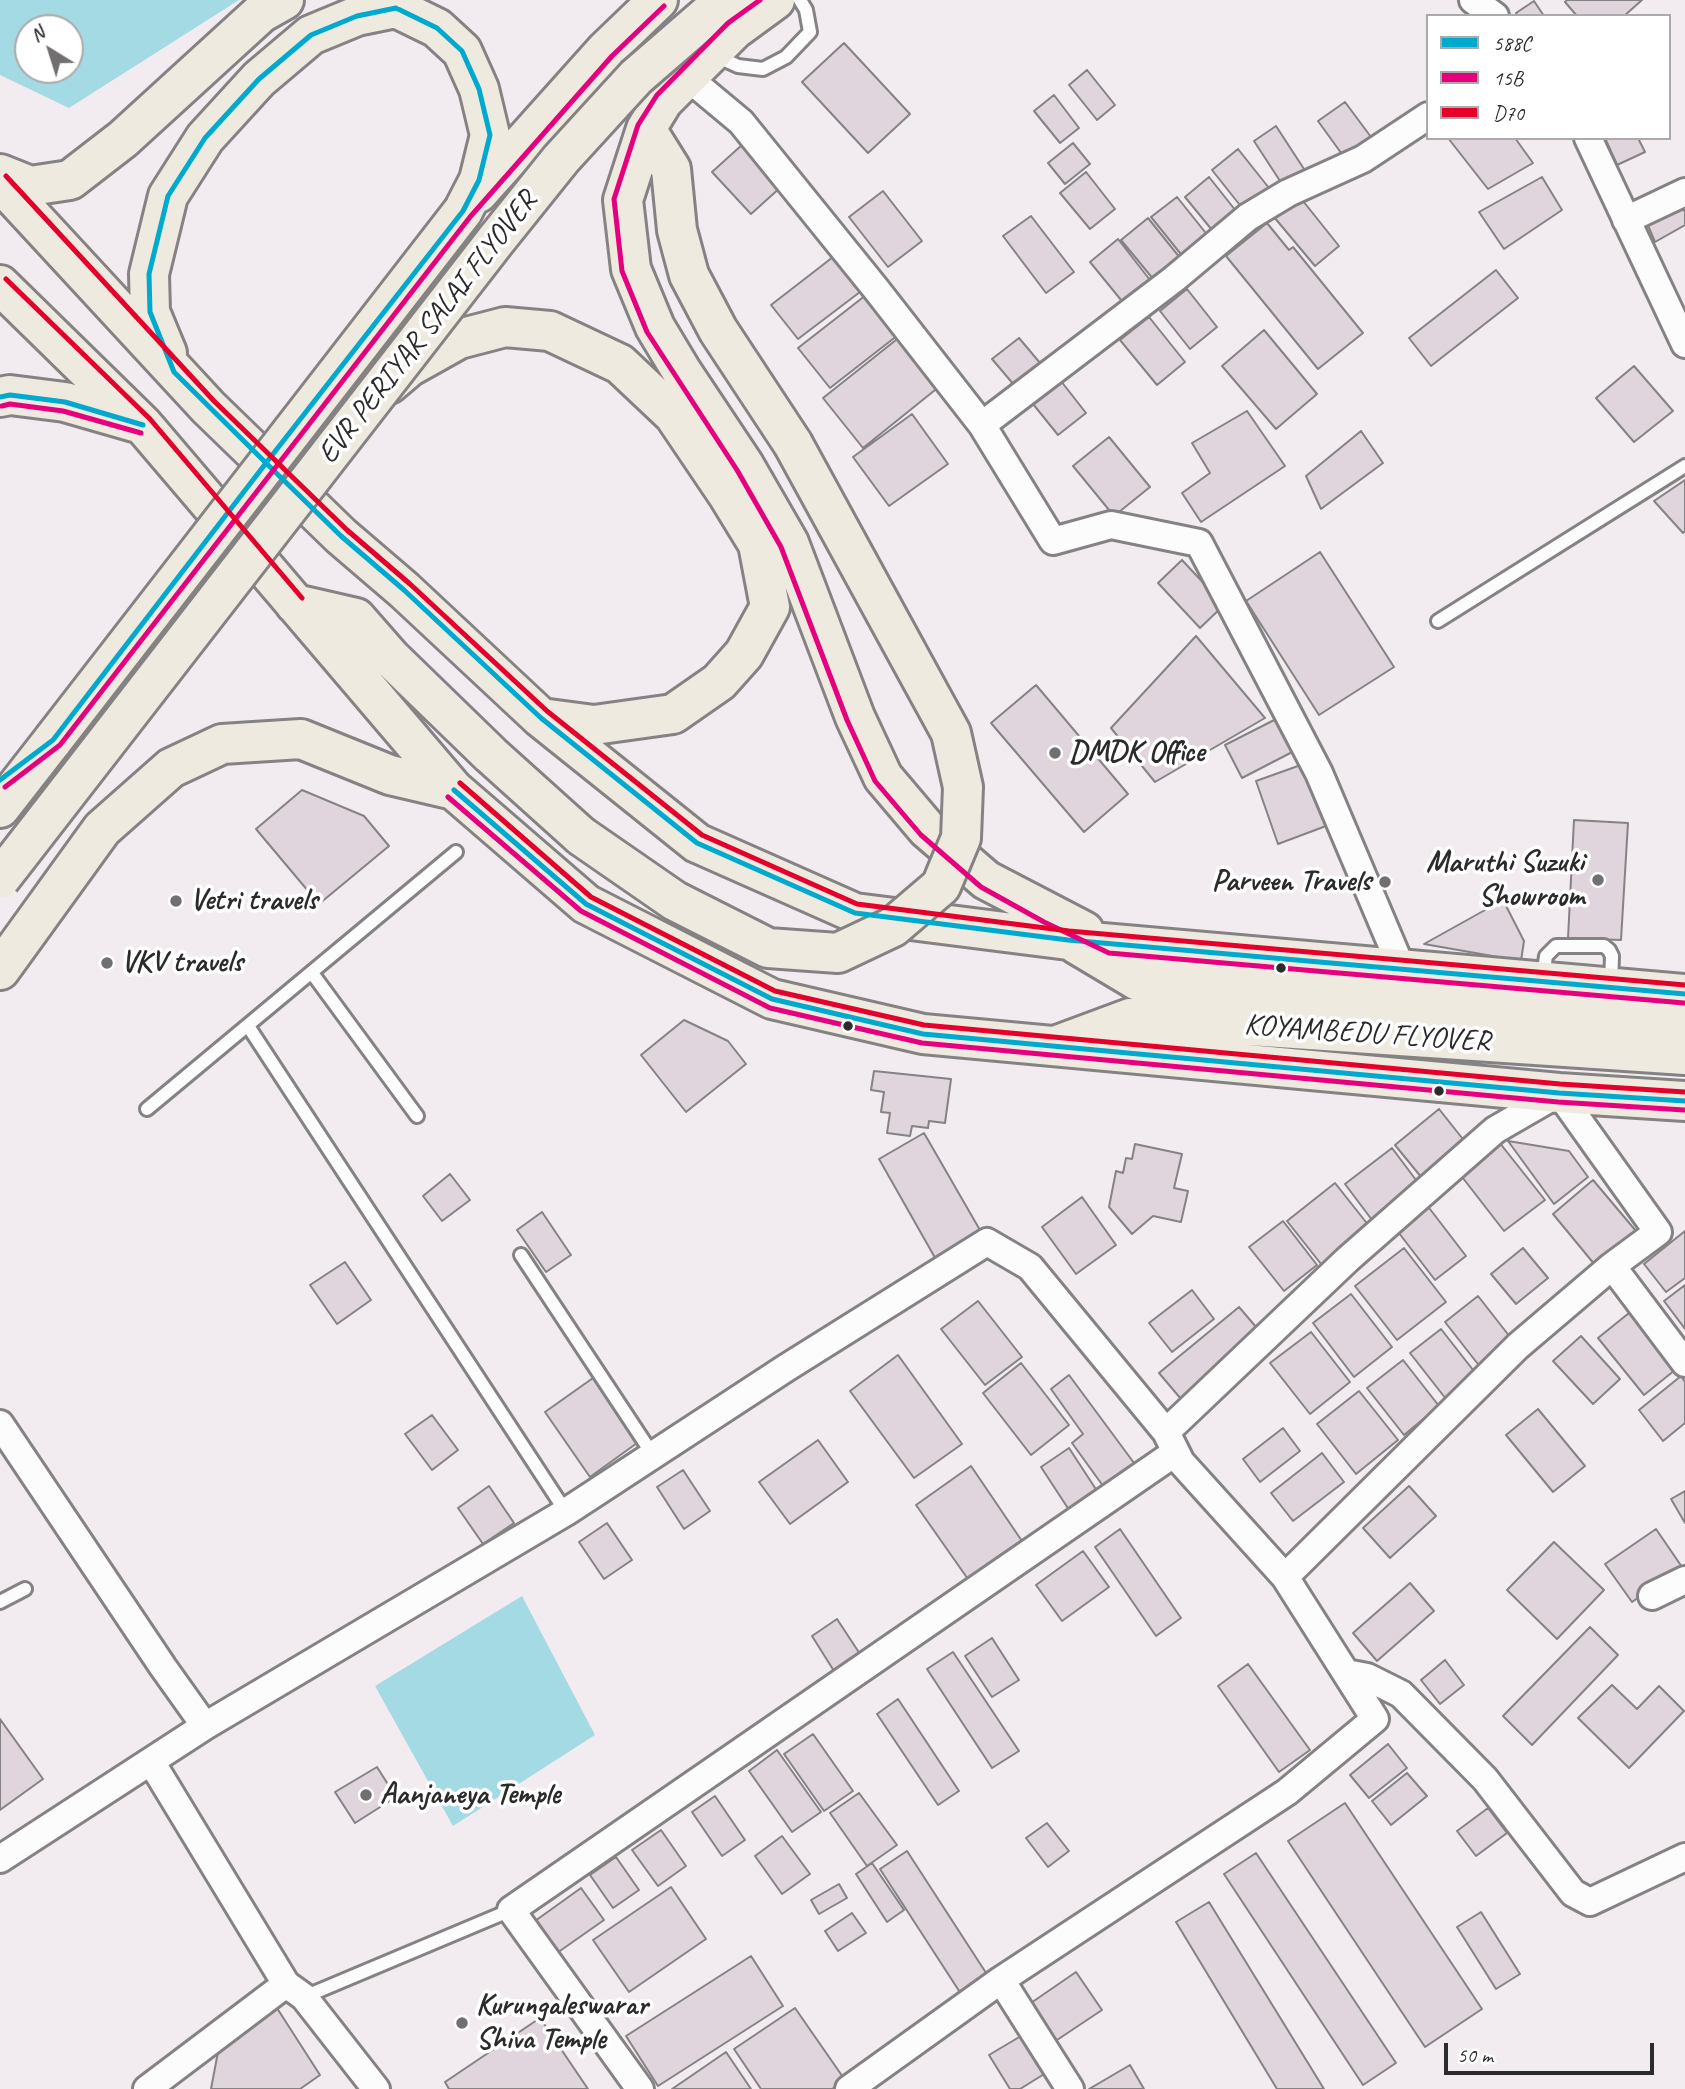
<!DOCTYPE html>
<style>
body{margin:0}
#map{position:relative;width:1685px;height:2089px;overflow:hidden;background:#f2ecf1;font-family:Caveat,sans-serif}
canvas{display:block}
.legend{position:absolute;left:1426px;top:14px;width:245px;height:126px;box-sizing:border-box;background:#fff;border:2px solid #aaa;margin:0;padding:9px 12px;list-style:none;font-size:21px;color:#2b2b2b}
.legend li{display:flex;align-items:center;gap:14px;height:35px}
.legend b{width:35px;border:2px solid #aaa}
.north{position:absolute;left:14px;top:14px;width:70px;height:70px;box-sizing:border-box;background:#fff;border:2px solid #aaa;border-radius:50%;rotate:322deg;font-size:19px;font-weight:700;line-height:28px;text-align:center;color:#2b2b2b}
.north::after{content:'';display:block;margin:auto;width:24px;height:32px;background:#716f70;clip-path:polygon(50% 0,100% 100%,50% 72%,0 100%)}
.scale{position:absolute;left:1444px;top:2043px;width:210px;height:32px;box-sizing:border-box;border:4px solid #2b2b2b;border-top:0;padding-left:9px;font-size:21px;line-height:24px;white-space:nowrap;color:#2b2b2b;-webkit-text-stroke:5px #fff;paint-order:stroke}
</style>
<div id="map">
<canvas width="1685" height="2089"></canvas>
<ul class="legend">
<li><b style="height:9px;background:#00a9ce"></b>588C</li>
<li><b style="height:9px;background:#e5007d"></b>15B</li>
<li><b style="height:9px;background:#e4002b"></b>D70</li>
</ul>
<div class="north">N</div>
<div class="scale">50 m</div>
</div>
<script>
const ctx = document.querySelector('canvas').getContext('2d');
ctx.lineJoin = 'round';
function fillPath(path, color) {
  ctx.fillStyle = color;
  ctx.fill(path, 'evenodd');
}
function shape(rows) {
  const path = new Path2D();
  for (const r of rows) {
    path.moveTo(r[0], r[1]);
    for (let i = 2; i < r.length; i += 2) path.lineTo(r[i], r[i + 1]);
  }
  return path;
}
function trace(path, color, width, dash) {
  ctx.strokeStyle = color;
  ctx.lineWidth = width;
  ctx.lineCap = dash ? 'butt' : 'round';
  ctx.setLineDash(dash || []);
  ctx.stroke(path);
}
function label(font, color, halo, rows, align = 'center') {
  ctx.font = font + ' Caveat,sans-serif';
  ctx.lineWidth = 7;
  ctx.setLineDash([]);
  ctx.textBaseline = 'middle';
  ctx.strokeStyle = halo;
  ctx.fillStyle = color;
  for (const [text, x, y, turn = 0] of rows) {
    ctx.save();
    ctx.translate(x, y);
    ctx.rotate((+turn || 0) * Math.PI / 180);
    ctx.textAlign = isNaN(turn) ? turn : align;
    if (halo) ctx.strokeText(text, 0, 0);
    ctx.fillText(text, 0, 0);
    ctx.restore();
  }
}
const water = shape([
 [0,0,239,0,69,108,0,75],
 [28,28,70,28,70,70,28,70],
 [522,1596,595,1735,453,1826,375,1686]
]);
const building = shape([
 [1567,0,1642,0,1624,16,1577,16,1565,2,1567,0],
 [1534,1,1544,16,1518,16,1516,13,1534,1],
 [844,43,910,114,868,153,802,82,844,43],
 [1087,70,1115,105,1097,120,1069,85,1087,70],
 [1054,95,1079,128,1060,143,1034,111,1054,95],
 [1345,102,1371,137,1344,157,1318,121,1345,102],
 [1276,126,1304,169,1282,184,1254,141,1276,126],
 [1448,138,1515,138,1533,163,1488,189,1448,138],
 [1605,138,1638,138,1645,152,1617,165,1605,138],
 [1073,143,1090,164,1065,184,1048,163,1073,143],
 [743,144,782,186,751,214,712,172,743,144],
 [1238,149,1273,193,1247,214,1212,170,1238,149],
 [1086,172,1115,209,1090,229,1060,193,1086,172],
 [1209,177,1236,211,1212,230,1185,197,1209,177],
 [1542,177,1562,210,1504,249,1479,212,1542,177],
 [883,191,922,241,888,267,849,217,883,191],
 [1299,196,1339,246,1315,266,1274,217,1299,196],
 [1177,197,1213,242,1188,263,1151,217,1177,197],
 [1681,206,1685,212,1685,225,1655,242,1647,223,1681,206],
 [1031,216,1074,272,1046,293,1003,236,1031,216],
 [1148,218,1185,264,1159,286,1121,240,1148,218],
 [1267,223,1289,250,1293,247,1363,333,1318,369,1226,256,1267,223],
 [1118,239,1157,289,1130,311,1090,262,1118,239],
 [833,257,860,292,798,339,771,305,833,257],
 [1496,270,1518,298,1431,366,1409,338,1496,270],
 [1187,289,1217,327,1190,349,1160,311,1187,289],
 [866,295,898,335,830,388,798,348,866,295],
 [1149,317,1185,362,1157,385,1120,340,1149,317],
 [1264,330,1317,394,1276,429,1222,366,1264,330],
 [901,336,940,386,863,448,823,398,901,336],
 [1019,338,1046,370,1020,392,992,359,1019,338],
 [1634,366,1673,411,1634,442,1596,398,1634,366],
 [1057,376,1086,413,1058,435,1029,399,1057,376],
 [1247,411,1285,466,1201,522,1182,493,1210,473,1192,443,1247,411],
 [912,414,948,464,889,506,853,457,912,414],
 [1361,431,1383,463,1321,509,1306,476,1361,431],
 [1109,437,1150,487,1114,516,1073,466,1109,437],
 [1685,480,1685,531,1683,533,1654,501,1685,480],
 [1320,552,1394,667,1319,715,1246,601,1320,552],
 [1182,560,1224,605,1200,628,1158,583,1182,560],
 [1196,636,1265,718,1155,782,1111,728,1196,636],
 [1036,685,1128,794,1084,832,991,723,1036,685],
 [1284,715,1300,748,1242,778,1225,745,1284,715],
 [1312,761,1334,823,1278,844,1256,781,1312,761],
 [302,790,364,816,389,846,319,904,256,829,302,790],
 [1574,820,1628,823,1621,940,1568,938,1574,820],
 [1503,900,1524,941,1521,961,1424,944,1503,900],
 [684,1020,728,1041,746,1064,686,1112,641,1055,684,1020],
 [874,1071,951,1079,945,1123,929,1121,928,1128,912,1126,910,1136,887,1133,890,1113,881,1112,884,1092,871,1090,874,1071],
 [1439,1109,1470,1148,1426,1183,1395,1145,1439,1109],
 [924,1133,984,1237,938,1263,879,1159,924,1133],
 [1508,1141,1569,1151,1588,1177,1554,1204,1508,1141],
 [1499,1142,1545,1200,1504,1231,1459,1173,1499,1142],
 [1135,1144,1182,1154,1174,1188,1188,1191,1181,1222,1153,1216,1132,1234,1109,1207,1116,1171,1123,1173,1126,1158,1132,1159,1135,1144],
 [1392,1148,1422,1188,1375,1224,1345,1184,1392,1148],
 [450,1174,470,1200,442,1221,423,1196,450,1174],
 [1593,1180,1636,1231,1595,1265,1553,1214,1593,1180],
 [1335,1183,1373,1231,1325,1269,1287,1221,1335,1183],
 [1082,1197,1116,1245,1076,1274,1042,1227,1082,1197],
 [1423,1200,1466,1256,1435,1280,1392,1224,1423,1200],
 [542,1212,571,1255,546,1272,517,1230,542,1212],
 [1283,1221,1317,1265,1284,1291,1249,1247,1283,1221],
 [1685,1231,1685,1278,1666,1292,1644,1264,1685,1231],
 [1404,1248,1446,1302,1397,1340,1355,1286,1404,1248],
 [1523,1248,1548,1278,1516,1304,1491,1274,1523,1248],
 [345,1262,371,1300,337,1324,310,1285,345,1262],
 [1685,1285,1685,1329,1664,1301,1685,1285],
 [1192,1290,1214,1319,1172,1352,1149,1323,1192,1290],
 [1351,1294,1392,1347,1354,1377,1313,1323,1351,1294],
 [1478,1296,1514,1342,1481,1368,1445,1322,1478,1296],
 [978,1301,1022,1357,985,1385,941,1329,978,1301],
 [1239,1307,1262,1334,1181,1399,1159,1373,1239,1307],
 [1629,1313,1675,1370,1644,1395,1598,1338,1629,1313],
 [1441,1329,1477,1375,1446,1399,1410,1353,1441,1329],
 [1311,1332,1350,1382,1310,1414,1270,1363,1311,1332],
 [1581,1336,1620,1379,1593,1404,1553,1361,1581,1336],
 [898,1355,962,1444,914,1478,850,1391,898,1355],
 [1403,1360,1439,1406,1404,1435,1367,1388,1403,1360],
 [1021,1363,1069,1425,1031,1455,983,1393,1021,1363],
 [1069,1375,1137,1467,1106,1490,1072,1443,1083,1434,1051,1389,1069,1375],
 [1681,1376,1685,1382,1685,1423,1663,1441,1639,1410,1681,1376],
 [593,1378,637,1443,590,1477,545,1412,593,1378],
 [1359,1391,1398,1440,1356,1474,1317,1424,1359,1391],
 [1538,1409,1585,1466,1553,1492,1506,1435,1538,1409],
 [432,1415,458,1450,432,1470,405,1434,432,1415],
 [1283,1428,1300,1451,1260,1482,1243,1459,1283,1428],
 [818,1440,848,1482,790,1524,759,1482,818,1440],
 [1069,1448,1101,1497,1073,1516,1041,1467,1069,1448],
 [1322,1453,1344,1482,1293,1521,1271,1493,1322,1453],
 [971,1466,1024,1544,970,1582,916,1505,971,1466],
 [683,1470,710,1511,684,1529,657,1487,683,1470],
 [489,1486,514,1523,483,1544,458,1508,489,1486],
 [1409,1486,1436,1516,1390,1558,1363,1528,1409,1486],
 [1685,1491,1685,1523,1671,1499,1685,1491],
 [607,1523,632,1560,604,1579,579,1542,607,1523],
 [1120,1529,1181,1618,1156,1636,1095,1547,1120,1529],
 [1656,1529,1682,1567,1632,1602,1605,1564,1656,1529],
 [1554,1542,1604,1590,1557,1639,1507,1590,1554,1542],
 [1083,1551,1109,1587,1062,1621,1036,1585,1083,1551],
 [1410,1583,1434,1611,1377,1661,1353,1633,1410,1583],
 [837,1619,860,1654,834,1671,812,1636,837,1619],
 [1590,1627,1618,1655,1532,1745,1503,1716,1590,1627],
 [992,1638,1019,1680,992,1697,965,1656,992,1638],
 [953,1652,1019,1751,992,1768,927,1669,953,1652],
 [1445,1660,1464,1685,1440,1704,1421,1680,1445,1660],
 [1248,1664,1310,1750,1279,1772,1218,1686,1248,1664],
 [1612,1685,1637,1709,1659,1686,1684,1711,1629,1768,1578,1718,1612,1685],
 [898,1699,959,1791,938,1805,877,1714,898,1699],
 [0,1719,43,1779,0,1810,0,1719],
 [813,1734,853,1791,824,1811,784,1754,813,1734],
 [1388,1744,1407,1768,1369,1798,1350,1775,1388,1744],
 [777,1750,821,1812,792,1832,749,1771,777,1750],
 [377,1767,396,1797,355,1823,335,1792,377,1767],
 [1407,1773,1427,1796,1391,1825,1372,1801,1407,1773],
 [859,1793,897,1845,867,1866,830,1813,859,1793],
 [715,1796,745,1840,722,1856,692,1812,715,1796],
 [1345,1803,1482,2009,1425,2047,1288,1841,1345,1803],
 [1488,1808,1507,1833,1476,1856,1457,1831,1488,1808],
 [1047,1823,1069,1851,1048,1867,1026,1838,1047,1823],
 [661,1830,686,1866,658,1886,632,1850,661,1830],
 [782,1836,810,1874,782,1894,755,1856,782,1836],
 [907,1851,990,1979,963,1997,880,1869,907,1851],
 [1256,1853,1396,2063,1363,2085,1224,1874,1256,1853],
 [616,1857,639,1890,613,1908,590,1875,616,1857],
 [872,1863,904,1910,887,1922,856,1874,872,1863],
 [839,1884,847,1898,819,1914,811,1900,839,1884],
 [671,1887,706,1939,629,1992,593,1940,671,1887],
 [581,1888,604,1920,557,1953,535,1921,581,1888],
 [1209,1902,1324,2089,1277,2089,1176,1922,1209,1902],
 [1481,1912,1520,1974,1496,1989,1457,1927,1481,1912],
 [852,1913,866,1933,838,1951,825,1931,852,1913],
 [751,1956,783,2006,658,2086,626,2036,751,1956],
 [1076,1972,1102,2010,1054,2042,1028,2005,1076,1972],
 [275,2005,320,2075,300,2089,211,2089,218,2052,275,2005],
 [795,2008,845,2080,832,2089,761,2089,734,2049,795,2008],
 [540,2018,588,2089,449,2089,445,2082,540,2018],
 [1026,2033,1049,2071,1020,2089,1010,2089,989,2055,1026,2033],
 [726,2052,751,2089,672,2089,726,2052],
 [1130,2065,1144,2089,1089,2089,1130,2065]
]);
const lane = shape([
 [714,55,738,66,763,69,786,57,810,32,806,10,800,0],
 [1438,621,1685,466],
 [312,973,417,1116],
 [1543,978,1546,956,1556,946,1604,946,1609,950,1612,956,1611,984],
 [248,1026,566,1512],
 [147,1109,456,852],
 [521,1255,653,1455],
 [0,1602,25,1589],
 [304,1997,511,1910]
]);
const street = shape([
 [1473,0,1495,16],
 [687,77,741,122,876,289,982,425,1053,541,1111,525,1199,543,1319,773,1402,969],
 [1588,138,1685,344],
 [1626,220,1685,192],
 [982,425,1174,279,1248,217,1288,193,1363,159,1428,116],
 [1612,1266,1685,1363],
 [0,1424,163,1667,205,1726],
 [1166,1432,1348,1259,1495,1130,1559,1093,1658,1232,1612,1266,1518,1346,1285,1577],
 [1652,1596,1685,1580],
 [1346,1673,1367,1677,1401,1694,1485,1779,1573,1893,1590,1902,1685,1857],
 [152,1763,286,1984,304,1997,376,2089],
 [0,1859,205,1726,566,1512,786,1368,987,1242,1030,1267,1166,1432,1181,1462,1285,1577,1375,1719,1287,1792,1001,1980],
 [147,2089,286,1984],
 [640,2089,511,1910,1176,1452],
 [849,2089,1001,1980,1070,2089]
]);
const primary = shape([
 [775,0,734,30,663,101,646,129,623,200,631,269,655,327,682,372,744,465,789,543,855,717,883,777,927,829,986,880,1084,931],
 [646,129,671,169,677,230,689,275,718,330,793,444],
 [0,174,30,186,70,180,123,139,261,13,284,0],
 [0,182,208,407,341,536,404,590,541,718,697,843,855,913,1068,940,1685,994],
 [478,193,606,50,658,0],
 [0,285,143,425,454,790,586,904,772,999,923,1034,1559,1093,1685,1101],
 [167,353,150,312,149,274,168,196,205,138,259,79,311,35,357,16,396,8,437,28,462,51,479,89,490,135,479,180,463,211],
 [389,384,409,367,459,339,505,327,550,331,620,364,674,415,728,495,758,544,770,607,744,654,719,682,673,714,594,725,541,718],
 [0,397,10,395,65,402,138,423],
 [295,604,356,618,391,658,491,755,581,836],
 [0,808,53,740],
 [1076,944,1138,981,1685,1026],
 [0,970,102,829,171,768,222,744,301,739,390,775,454,790],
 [1060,1044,1130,1018,1685,1055]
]);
const primaryBridge = shape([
 [53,740,463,211],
 [581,836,675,901,768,948,838,953,893,927,941,886,961,838,963,787,951,733,793,444],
 [0,879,496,240,561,159,636,77,725,0]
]);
const bus1 = shape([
 [396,8,437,28,462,51,479,89,490,135,479,180,463,211,266,463,174,372,150,312,149,274,168,196,205,138,259,79,311,35,357,16,396,8],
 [0,397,10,395,65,402,143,425],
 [266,463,341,536,404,590,541,718,697,843,855,913,1068,940,1685,994],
 [0,780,53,740,266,463],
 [454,790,586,904,772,999,923,1034,1559,1093,1685,1101]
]);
const bus2 = shape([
 [760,0,728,23,657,95,638,125,614,199,622,271,647,332,737,470,781,547,847,720,875,781,921,835,981,887,1044,922,1109,953,1684,1003],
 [2,406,10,404,63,411,141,433],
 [5,787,60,745,470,217,612,56,664,6],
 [448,797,581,911,770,1008,922,1043,1558,1102,1684,1110]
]);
const bus3 = shape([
 [6,176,214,401,347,530,410,584,547,711,702,835,857,904,1069,931,1685,985],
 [6,279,150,419,302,598],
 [460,783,591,897,775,991,924,1025,1560,1084,1685,1092]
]);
const markers = [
 [1055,753,7,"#716f70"],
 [1598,880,7,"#716f70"],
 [1385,882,7,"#716f70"],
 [176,901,7,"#716f70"],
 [107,963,7,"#716f70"],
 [1281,968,6,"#2b2b2b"],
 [848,1026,6,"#2b2b2b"],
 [1439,1091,6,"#2b2b2b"],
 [366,1795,7,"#716f70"],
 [462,2023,7,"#716f70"]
];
const streetNames = [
 ["EVR PERIYAR SALAI FLYOVER",428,328,-52],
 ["KOYAMBEDU FLYOVER",1367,1034,4]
];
const poiNames = [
 ["DMDK Office",1069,753],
 ["Maruthi Suzuki",1584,863,"right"],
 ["Showroom",1584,897,"right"],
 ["Parveen Travels",1371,882,"right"],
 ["Vetri travels",190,901],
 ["VKV travels",121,963],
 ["Aanjaneya Temple",380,1795],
 ["Kurungaleswarar",476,2006],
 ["Shiva Temple",476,2040]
];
fillPath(water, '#a4dae4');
fillPath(building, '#e0d4dd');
trace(building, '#858284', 2);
trace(lane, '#858284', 18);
trace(street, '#858284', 32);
trace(primary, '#858284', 44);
trace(lane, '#fdfcfd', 12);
trace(street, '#fdfcfd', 26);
trace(primary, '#eeeadf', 38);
trace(primaryBridge, '#858284', 44, []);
trace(primaryBridge, '#eeeadf', 38);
trace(bus1, '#00a9ce', 5);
trace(bus2, '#e5007d', 5);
trace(bus3, '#e4002b', 5);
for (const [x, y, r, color] of markers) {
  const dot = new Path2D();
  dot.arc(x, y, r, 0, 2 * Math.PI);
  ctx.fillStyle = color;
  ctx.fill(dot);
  trace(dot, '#fff', 2.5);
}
label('30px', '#2b2b2b', '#fff', streetNames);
label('bold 30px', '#2b2b2b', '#fff', poiNames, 'left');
</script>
